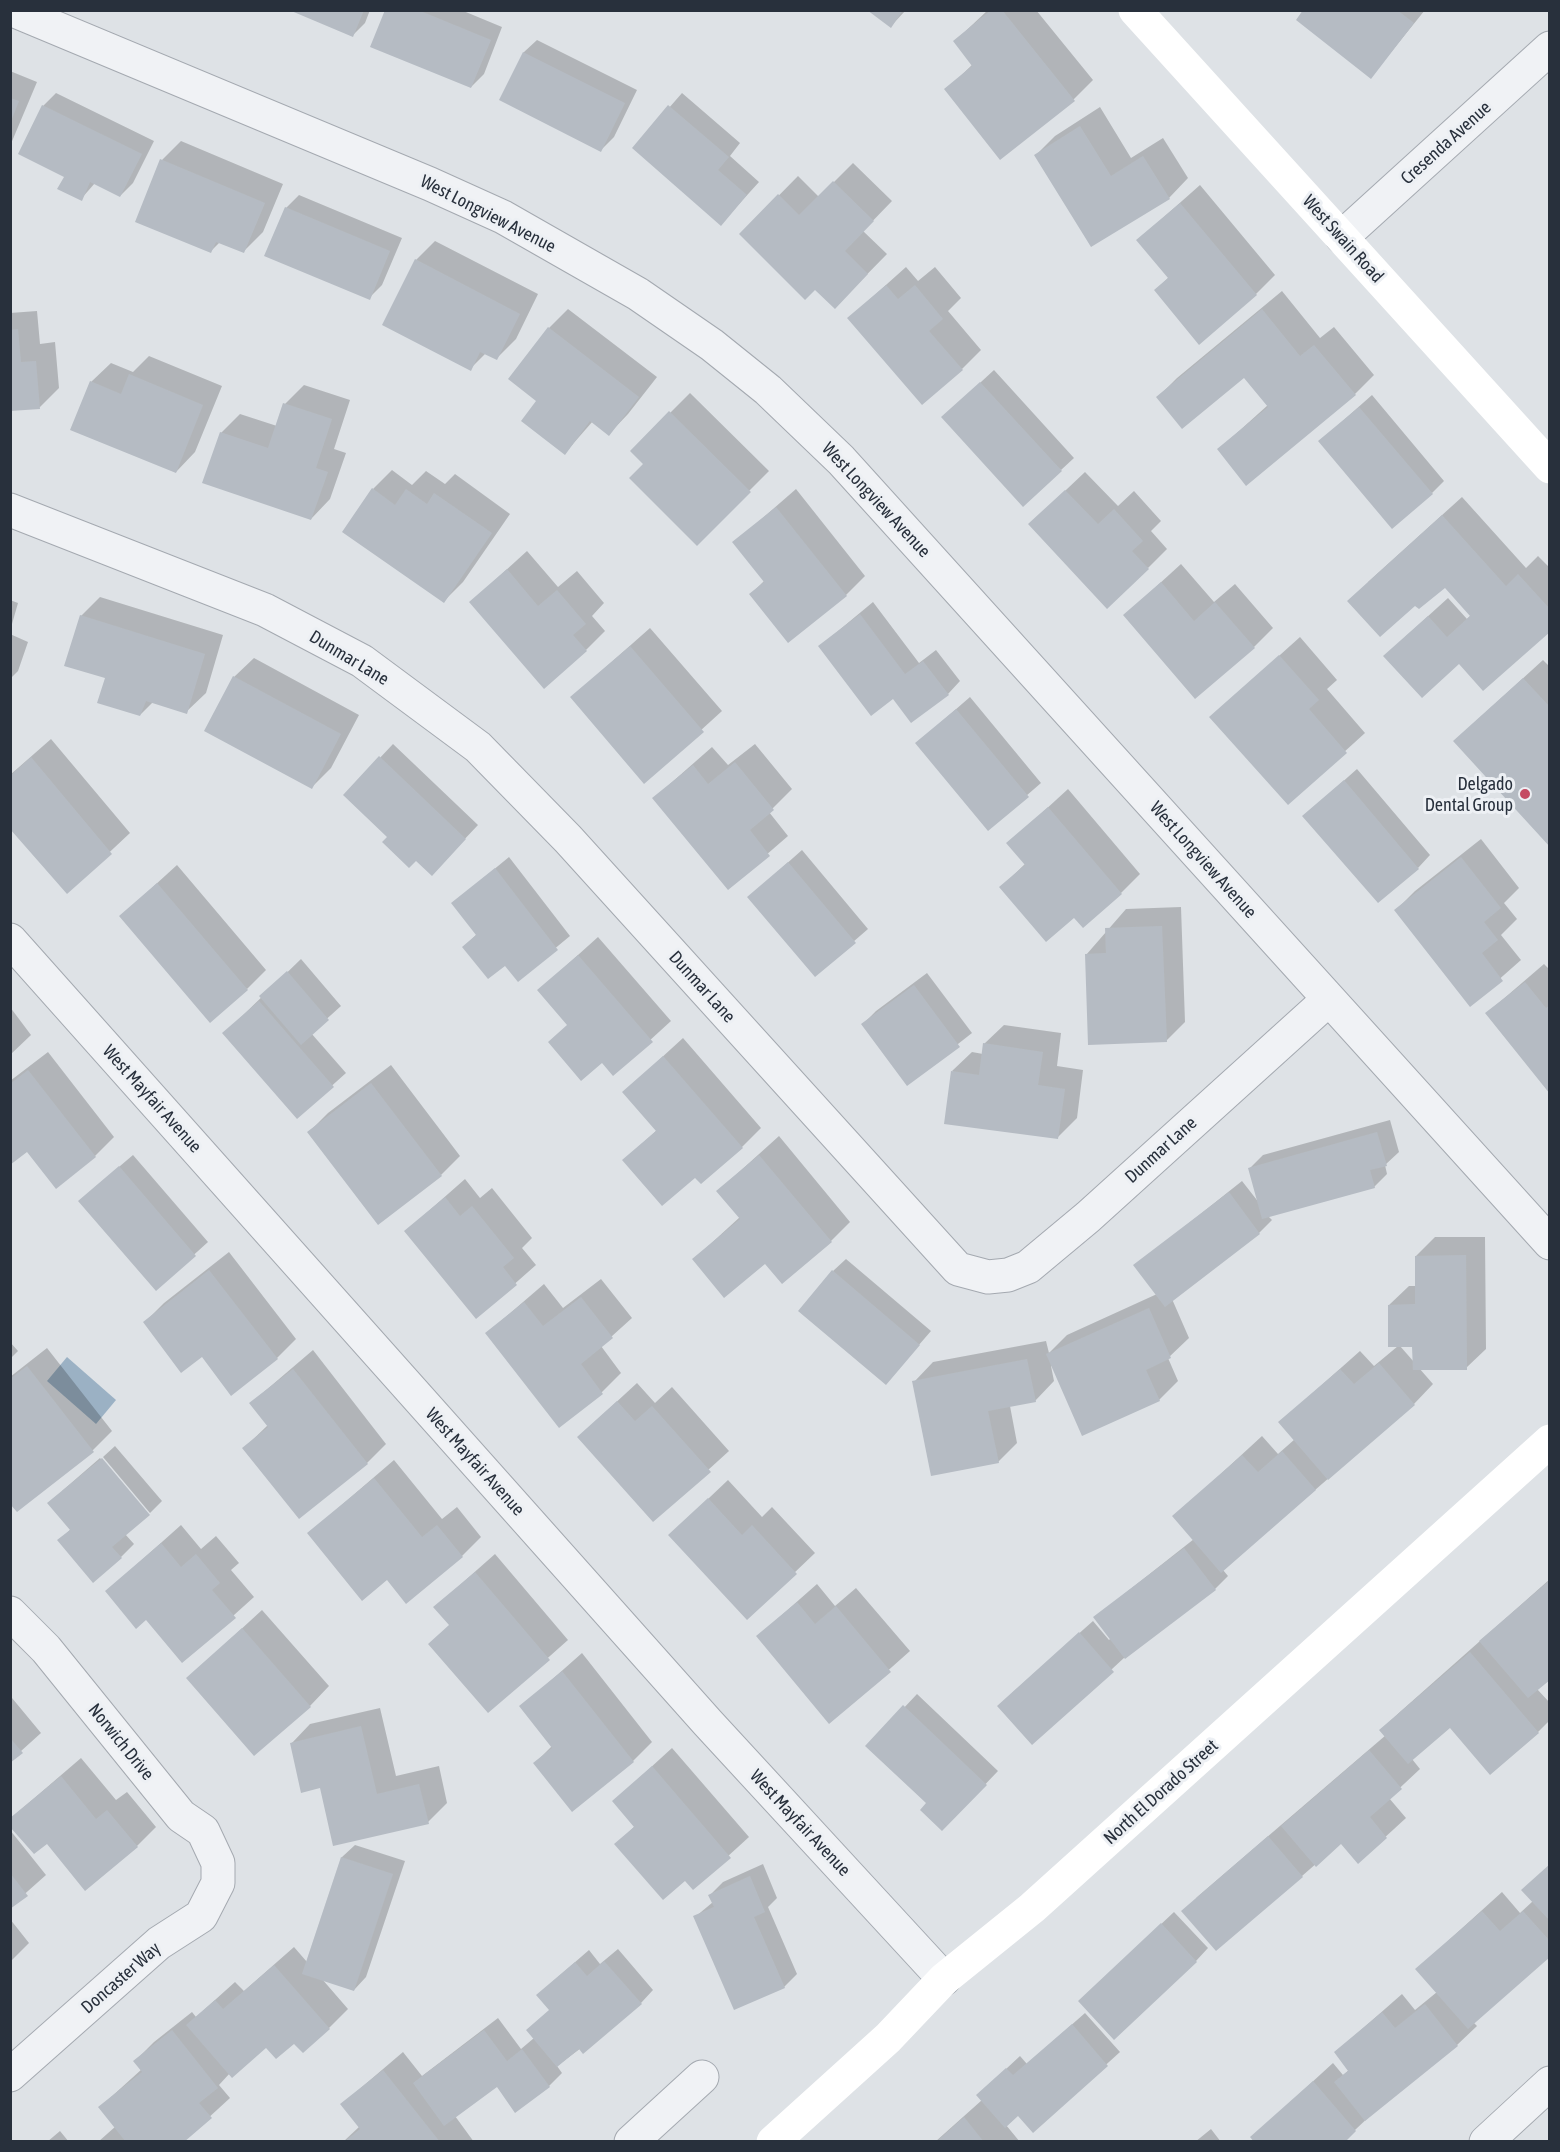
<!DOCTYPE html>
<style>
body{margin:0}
#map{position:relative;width:1560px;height:2152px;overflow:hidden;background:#dee2e6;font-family:"Asap Condensed",sans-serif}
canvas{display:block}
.frame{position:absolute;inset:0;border:12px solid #28303c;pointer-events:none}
</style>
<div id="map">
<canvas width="1560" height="2152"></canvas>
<div class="frame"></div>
</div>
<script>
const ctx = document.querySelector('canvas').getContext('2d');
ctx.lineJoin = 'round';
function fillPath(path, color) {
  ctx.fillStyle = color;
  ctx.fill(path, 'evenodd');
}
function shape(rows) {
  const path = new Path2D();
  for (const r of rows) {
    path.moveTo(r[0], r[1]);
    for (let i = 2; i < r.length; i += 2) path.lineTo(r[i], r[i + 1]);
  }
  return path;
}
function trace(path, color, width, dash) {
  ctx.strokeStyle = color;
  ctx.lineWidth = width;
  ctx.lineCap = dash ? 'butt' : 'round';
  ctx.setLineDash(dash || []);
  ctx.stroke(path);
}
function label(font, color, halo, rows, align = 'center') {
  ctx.font = font + ' "Asap Condensed",sans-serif';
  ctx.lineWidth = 6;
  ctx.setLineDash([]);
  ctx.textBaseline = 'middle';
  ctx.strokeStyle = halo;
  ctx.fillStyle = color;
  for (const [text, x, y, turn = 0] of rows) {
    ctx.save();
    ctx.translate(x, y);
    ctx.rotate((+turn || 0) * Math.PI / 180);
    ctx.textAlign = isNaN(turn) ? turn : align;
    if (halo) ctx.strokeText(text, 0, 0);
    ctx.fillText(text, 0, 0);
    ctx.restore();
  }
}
const water = shape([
 [67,1357,116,1400,96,1424,47,1381]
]);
const shadow = shape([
 [293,10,370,10,365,23,352,36],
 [386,10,461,10,502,27,484,74,471,87],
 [870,10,906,10,891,26],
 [988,10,1036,10,1093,80,1074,99,1001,158,946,90,973,64,955,41],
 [1305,10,1425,10,1371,77],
 [537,40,637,90,614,137,601,150,501,100,524,52],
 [10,71,37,82,10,146],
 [56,93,154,141,133,183,120,196,95,183,81,199,66,176,43,106],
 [682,93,740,143,730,156,759,182,721,224,634,148],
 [1100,107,1131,158,1163,138,1188,178,1169,198,1036,155,1055,136],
 [181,141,283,184,263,232,244,251,220,242,211,251,162,160],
 [853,163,892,201,863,231,887,254,835,307,815,288,741,234,798,176,819,197],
 [1200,185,1275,275,1256,294,1156,290,1169,277,1138,240],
 [299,195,402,238,382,285,369,298,286,208],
 [435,241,538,294,516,339,497,358,486,353,470,369,416,260],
 [906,267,918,281,935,267,961,298,948,311,981,350,962,369,849,318],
 [1282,291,1320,338,1334,327,1374,375,1355,394,1219,449,1268,405,1244,376,1158,397,1177,378],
 [568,309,657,377,628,414,609,434,593,421,565,453,538,400,510,379,549,328],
 [37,311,40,344,55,342,59,388,40,407,10,410,10,313],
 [149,356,222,386,195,452,176,472,91,382,111,363,133,372],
 [994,370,1074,458,1061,470,956,405],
 [304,385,350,400,334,449,346,453,330,499,311,519,221,433,240,414,277,426,285,404],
 [690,393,769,471,697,543,645,464,632,451],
 [1372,395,1444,481,1432,493,1320,441],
 [392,470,412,485,426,471,445,484,455,474,510,514,463,582,443,602,373,489],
 [1085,472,1118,506,1134,491,1161,521,1151,531,1167,549,1148,568,1030,524],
 [796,489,865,576,846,595,751,594,764,581,734,543],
 [1462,497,1526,568,1538,556,1550,568,1550,630,1459,662,1405,637,1448,598,1467,619,1471,615,1445,586,1368,582],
 [527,551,558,587,577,571,604,603,592,616,605,631,586,650,471,602],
 [1181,564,1214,602,1235,584,1273,628,1254,647,1125,615],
 [100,597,223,635,206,693,186,712,153,702,140,715,107,677,81,616],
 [10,600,18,603,10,631],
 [873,602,919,663,936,650,960,681,948,694,894,696,820,646],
 [650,628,722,711,644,782,572,697],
 [10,634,28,642,18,671,10,679],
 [1300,637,1337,680,1327,689,1365,733,1288,803,1211,717],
 [254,658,359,715,331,768,312,787,234,677],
 [1543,660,1550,667,1550,844,1475,722],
 [970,697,1041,783,988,829,917,743],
 [51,739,130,833,67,892,10,827,10,775],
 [393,744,478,825,444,861,389,837,345,795],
 [755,744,792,789,769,812,788,836,728,888,654,798,712,747,728,765],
 [1357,769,1430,855,1418,868,1304,816],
 [1068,789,1140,874,1121,893,1074,915,1001,887,1025,864,1008,844],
 [1481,839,1519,888,1504,903,1517,919,1501,935,1521,960,1470,1005,1396,910,1415,891],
 [802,850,868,929,815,975,749,897],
 [509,857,570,936,518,979,505,964,464,947,477,934,453,903],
 [177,865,266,970,247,989,121,916],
 [1181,907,1185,1022,1166,1041,1086,955,1126,909],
 [598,937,671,1021,613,1074,539,990],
 [301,959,341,1006,311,1033,346,1073,297,1117,237,1021],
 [1544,964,1550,970,1550,1092,1487,1013],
 [927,973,972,1033,907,1084,863,1024,876,1011],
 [10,1007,31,1035,10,1055],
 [1004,1025,1061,1033,1057,1066,1083,1070,1077,1118,1057,1138,952,1071,972,1052,983,1054,984,1044],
 [683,1038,761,1128,742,1147,695,1175,624,1160,657,1130,624,1092],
 [48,1052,114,1137,95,1156,28,1150,10,1163,10,1081],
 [391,1065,460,1156,441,1175,309,1132,328,1113],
 [1390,1120,1399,1152,1385,1165,1387,1174,1374,1187,1268,1216,1272,1220,1259,1233,1172,1299,1189,1338,1168,1358,1178,1381,1159,1400,1051,1366,1054,1381,1035,1401,1010,1406,1017,1443,998,1462,914,1382,933,1362,1046,1341,1049,1353,1067,1335,1157,1294,1135,1266,1242,1181,1260,1204,1250,1168,1263,1155],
 [779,1136,850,1222,831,1241,765,1262,694,1259,740,1217,718,1191],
 [133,1155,208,1242,156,1289,93,1189],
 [465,1179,480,1198,492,1188,532,1238,522,1248,536,1265,477,1317,406,1231],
 [1435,1237,1485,1237,1486,1349,1466,1368,1419,1368,1433,1384,1414,1404,1223,1570,1228,1576,1215,1589,1125,1657,1032,1743,1012,1693,1093,1621,1109,1640,1111,1638,1095,1617,1194,1539,1174,1517,1262,1436,1278,1454,1295,1439,1280,1422,1360,1351,1374,1366,1398,1346,1389,1305,1409,1286,1416,1286,1416,1256],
 [1400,1346,1414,1346,1414,1362],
 [229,1252,296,1339,277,1358,231,1393,202,1355,145,1322,164,1303],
 [846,1259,931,1331,886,1383,833,1271],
 [601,1279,632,1318,601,1346,621,1373,602,1392,559,1426,487,1333,544,1284,563,1308],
 [10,1342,18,1351,10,1359],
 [47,1348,112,1431,93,1450,10,1501,10,1377],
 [313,1350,386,1444,367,1463,299,1517,244,1448,268,1425,251,1403],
 [637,1383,655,1403,672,1387,729,1451,653,1520,599,1418],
 [115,1446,162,1501,150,1513,103,1457],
 [100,1458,148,1515,125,1534,134,1544,121,1557,59,1540,71,1529,62,1491],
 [394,1460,442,1519,457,1507,481,1537,462,1556,387,1578,309,1533],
 [728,1480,762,1517,772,1507,815,1553,747,1618,690,1516],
 [181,1525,201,1549,216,1536,239,1563,231,1570,254,1597,183,1661,146,1618,107,1591],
 [495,1554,568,1640,488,1711,450,1624,435,1607],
 [1550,1579,1550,1678,1537,1689,1550,1703,1550,1720,1538,1732,1490,1773,1450,1726,1412,1759,1420,1769,1389,1798,1406,1818,1358,1862,1341,1842,1302,1876,1196,1898,1386,1735,1381,1730,1401,1711],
 [817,1584,835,1606,856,1588,910,1651,830,1722,758,1636],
 [262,1610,329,1686,310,1706,188,1678],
 [582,1653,652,1742,633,1761,535,1763,552,1746,521,1707],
 [917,1694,998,1771,955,1816,928,1803,868,1746],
 [12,1698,41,1733,10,1761,10,1700],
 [380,1708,396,1776,439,1766,447,1803,428,1822,321,1786,291,1744,310,1724],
 [672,1748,749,1837,693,1888,685,1879,616,1844,635,1826,614,1801],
 [81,1758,116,1800,127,1792,156,1827,137,1846,47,1842,10,1819],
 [10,1830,46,1875,10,1907],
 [355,1845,405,1861,366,1977,354,1990,322,1979,348,2009,329,2028,294,2042,266,2046,230,2073,219,2085,230,2098,182,2142,98,2142,116,2126,100,2107,142,2069,135,2061,154,2042,192,2012,196,2017,235,1982,244,1991,294,1947,307,1962,342,1857],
 [763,1864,777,1898,768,1907,797,1974,784,1987,735,2008,695,1917,713,1902,710,1895,723,1882],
 [1550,1865,1550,1955,1473,2022,1477,2026,1457,2045,1372,2114,1355,2130,1252,2137,1333,2063,1343,2075,1349,2070,1336,2052,1402,1994,1415,2010,1437,1992,1417,1969,1502,1892,1520,1913,1533,1901],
 [1174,1912,1208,1948,1196,1961,1092,1989],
 [10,1919,29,1943,10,1962],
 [618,1949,653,1990,641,2003,557,2066,562,2073,549,2086,497,2085,455,2116,474,2142,343,2142,360,2126,342,2104,403,2052,422,2076,498,2018,521,2049,534,2038,550,2009,551,1983,589,1950,600,1964],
 [1085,2013,1120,2052,1033,2131,1018,2114,1006,2125,1020,2142,935,2142,982,2100,978,2095,1020,2056,1027,2064],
 [1211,2129,1221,2142,1195,2142],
 [60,2131,69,2142,47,2142]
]);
const building = shape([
 [289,10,364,10,353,37],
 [385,10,418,10,491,40,471,88,370,47],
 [867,10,903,10,891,28],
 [991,10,1002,10,1075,101,1000,160,944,89,972,66,953,41],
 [1303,10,1397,10,1414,23,1371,79,1296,20],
 [523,52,625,103,601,152,499,100],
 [10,98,19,101,11,121,10,121],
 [42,105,142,154,120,197,90,182,82,201,57,189,64,177,18,154],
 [668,105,729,157,718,170,747,195,721,226,632,148],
 [1080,126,1111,176,1143,156,1170,199,1091,247,1034,155],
 [160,159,265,203,244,253,216,242,211,253,135,222],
 [833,181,874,221,845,251,868,274,835,309,815,290,805,300,739,234,778,194,799,215],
 [1180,203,1257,295,1199,345,1154,290,1168,278,1136,240],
 [285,207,390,251,370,300,264,256],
 [415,259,520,314,497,360,480,352,471,371,382,325],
 [886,285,898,299,915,285,943,319,929,331,963,370,922,405,847,318],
 [1262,309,1300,356,1314,345,1356,395,1246,486,1217,449,1268,407,1244,378,1182,429,1156,397],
 [548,327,639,397,609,436,590,421,565,455,521,421,536,401,508,379],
 [18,329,21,362,36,361,40,409,10,411,10,330],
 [129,374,203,405,176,473,70,430,90,381,121,394],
 [980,382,1062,471,1023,507,941,417],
 [283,403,332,419,316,468,328,472,311,520,202,483,220,432,268,448],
 [1359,407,1433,494,1392,529,1318,441],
 [669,411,751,492,697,546,629,478,643,464,630,451],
 [372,488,395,505,406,489,427,504,434,493,492,533,444,603,342,532],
 [1065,490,1098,524,1114,509,1143,541,1132,551,1149,569,1107,609,1028,524],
 [776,507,847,596,788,643,749,594,764,582,732,542],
 [1442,515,1506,586,1518,574,1550,609,1550,632,1483,691,1459,664,1422,698,1383,656,1428,616,1447,637,1470,616,1445,588,1419,609,1415,606,1380,637,1347,601],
 [507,569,538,606,557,590,586,624,573,635,587,651,544,689,469,602],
 [1161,582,1194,621,1215,602,1255,648,1195,699,1123,615],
 [860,614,905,674,923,661,949,695,911,723,893,699,871,716,818,646],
 [80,615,205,654,187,714,146,701,140,716,97,703,105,678,64,666],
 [630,646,704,732,644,784,570,697],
 [1279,655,1319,700,1309,709,1347,753,1288,805,1209,717],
 [233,676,341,734,312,789,204,731],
 [1523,678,1550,707,1550,847,1453,741],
 [956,709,1029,797,988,831,915,743],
 [379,756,466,839,432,876,416,861,409,868,382,842,387,837,343,795],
 [31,757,112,854,67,894,10,829,10,776],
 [735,762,774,810,750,830,770,856,728,890,652,798,693,765,708,784],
 [1344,780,1419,869,1378,903,1302,816],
 [1048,807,1122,894,1083,928,1074,918,1046,942,999,887,1025,865,1006,843],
 [1461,857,1501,908,1484,922,1498,940,1482,953,1503,981,1470,1007,1394,910],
 [788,862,856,943,815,977,747,897],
 [495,868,558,950,518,982,505,966,488,979,462,947,476,935,451,903],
 [157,883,248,990,210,1023,119,916],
 [1162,926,1167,1042,1088,1045,1085,954,1106,953,1105,928],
 [578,955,653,1042,613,1076,602,1063,581,1081,548,1042,567,1025,537,990],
 [287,971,329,1020,301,1045,259,996],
 [1525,982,1546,1008,1550,1005,1550,1094,1485,1013],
 [914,985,960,1047,907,1086,861,1024],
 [259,1001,334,1087,297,1119,222,1033],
 [983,1043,1043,1052,1038,1085,1065,1089,1058,1139,944,1124,951,1071,979,1075],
 [663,1056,743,1148,701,1184,695,1178,662,1206,622,1160,656,1131,622,1092],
 [28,1070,96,1157,56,1189,27,1152,10,1165,10,1084],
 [371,1083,442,1176,378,1225,307,1132],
 [1377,1132,1387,1166,1370,1170,1375,1188,1262,1219,1248,1168],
 [759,1155,832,1242,782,1284,765,1264,724,1298,692,1259,740,1219,716,1191],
 [119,1166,196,1256,156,1291,78,1201],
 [1229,1192,1260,1234,1165,1307,1133,1265],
 [445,1197,460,1216,472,1206,514,1258,503,1267,517,1285,476,1319,404,1231],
 [1466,1255,1467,1370,1413,1370,1412,1347,1388,1347,1388,1305,1415,1304,1415,1256],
 [209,1270,278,1359,231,1396,202,1357,181,1373,143,1322],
 [832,1270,920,1345,886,1385,798,1311],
 [581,1297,613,1338,581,1364,603,1394,559,1428,485,1333,524,1302,543,1326],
 [1149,1308,1171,1358,1146,1370,1160,1401,1082,1436,1046,1354],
 [1027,1359,1036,1402,988,1411,999,1463,931,1476,912,1381],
 [1379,1363,1415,1405,1328,1480,1278,1422,1340,1369,1354,1384],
 [27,1366,94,1452,17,1512,10,1504,10,1379],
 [293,1369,368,1464,299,1519,242,1448,268,1427,249,1403],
 [617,1401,635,1421,652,1406,711,1472,653,1522,577,1437],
 [1282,1451,1316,1490,1221,1573,1172,1516,1242,1455,1258,1472],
 [102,1458,150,1515,112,1547,122,1558,93,1583,57,1540,70,1530,47,1503],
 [374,1478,422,1537,437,1525,463,1557,406,1604,387,1580,362,1601,307,1533],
 [708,1498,742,1535,752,1525,797,1574,747,1620,668,1535],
 [161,1543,181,1567,196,1554,220,1583,212,1590,236,1618,182,1663,146,1620,136,1629,105,1591],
 [1184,1548,1216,1590,1125,1659,1093,1617],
 [475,1572,550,1660,488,1713,428,1644,449,1625,433,1607],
 [1550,1580,1550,1680,1528,1698,1479,1641],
 [797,1602,815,1624,836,1606,891,1672,829,1724,756,1636],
 [242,1628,311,1707,254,1756,186,1678],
 [1079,1632,1114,1672,1032,1745,997,1706],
 [1470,1652,1539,1733,1490,1775,1450,1728,1408,1764,1379,1730],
 [562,1671,634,1762,572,1812,533,1763,552,1748,519,1706],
 [903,1705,987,1785,942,1831,920,1810,926,1803,865,1746],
 [361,1726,377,1794,419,1784,429,1824,333,1846,320,1788,301,1793,290,1743],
 [10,1738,23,1753,10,1763],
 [1369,1750,1402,1789,1370,1817,1387,1838,1358,1864,1341,1844,1316,1867,1281,1826],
 [652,1766,731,1858,693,1890,685,1881,663,1900,614,1844,634,1827,612,1801],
 [61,1776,96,1819,107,1810,138,1847,85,1891,47,1844,34,1854,10,1827,10,1818],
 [1268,1836,1303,1877,1216,1951,1181,1911],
 [341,1857,393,1874,354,1991,302,1974],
 [1550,1864,1550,1921,1521,1890],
 [10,1873,28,1896,10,1909],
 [750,1876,765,1912,754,1917,785,1988,734,2010,693,1916,714,1907,708,1895],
 [1482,1911,1500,1931,1523,1911,1550,1941,1550,1957,1468,2029,1415,1969],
 [1161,1923,1197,1962,1114,2040,1078,2001],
 [604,1961,642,2004,583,2054,579,2049,557,2067,526,2030,549,2010,536,1995,575,1962,587,1976],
 [274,1965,330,2029,303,2053,294,2044,276,2059,266,2048,232,2078,186,2025,215,2000,223,2009],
 [1425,2004,1458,2046,1365,2121,1334,2082,1348,2071,1334,2052,1382,2012,1395,2028],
 [1072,2024,1108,2066,1033,2133,1018,2116,1005,2128,976,2095,1006,2068,1013,2075],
 [172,2030,218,2088,199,2103,212,2118,184,2142,126,2142,98,2107,142,2072,133,2061],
 [484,2030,507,2061,522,2049,550,2087,515,2113,497,2087,444,2126,413,2083],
 [383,2070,440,2142,344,2142,360,2129,340,2104],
 [1313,2081,1356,2131,1345,2142,1254,2142,1250,2137],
 [964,2117,984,2142,936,2142]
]);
const street = shape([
 [13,10,430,184,503,217,638,294,712,345,768,390,841,460,1550,1243],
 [1342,237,1550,48],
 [10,510,265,610,362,661,478,747,568,839,958,1269,988,1277,1008,1275,1028,1267,1088,1217,1329,999],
 [10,940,708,1723,944,1979],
 [10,1613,46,1649,181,1816,203,1831,218,1863,218,1883,201,1916,159,1943,10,2075],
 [631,2142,702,2077],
 [1486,2142,1550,2083]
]);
const secondary = shape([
 [1135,10,1550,467],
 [773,2142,888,2038,944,1979,1032,1908,1550,1441]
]);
const markers = [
 [1525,794,6,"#c54a62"]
];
const streetNames = [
 ["Cresenda Avenue",1446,143,-42],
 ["West Longview Avenue",488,214,27],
 ["West Swain Road",1343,239,48],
 ["West Longview Avenue",876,500,47],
 ["Dunmar Lane",349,658,31],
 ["West Longview Avenue",1203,860,48],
 ["Dunmar Lane",702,987,48],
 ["West Mayfair Avenue",152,1099,48],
 ["Dunmar Lane",1161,1150,-42],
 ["West Mayfair Avenue",475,1462,48],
 ["Norwich Drive",121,1742,51],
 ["North El Dorado Street",1161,1792,-42],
 ["West Mayfair Avenue",800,1823,47],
 ["Doncaster Way",121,1978,-41]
];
const poiNames = [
 ["Delgado",1513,784],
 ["Dental Group",1513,805]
];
fillPath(water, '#9bb1c4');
fillPath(shadow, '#0003');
fillPath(building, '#b5bbc3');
trace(street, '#a4a9b0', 35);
trace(street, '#f0f2f5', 33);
trace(secondary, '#fff', 33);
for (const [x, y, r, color] of markers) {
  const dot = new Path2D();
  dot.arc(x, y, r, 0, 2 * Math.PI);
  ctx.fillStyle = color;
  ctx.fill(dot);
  trace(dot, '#edf0f4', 2);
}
label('18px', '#28303c', '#edf0f4', streetNames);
label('18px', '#28303c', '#edf0f4', poiNames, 'right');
</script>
